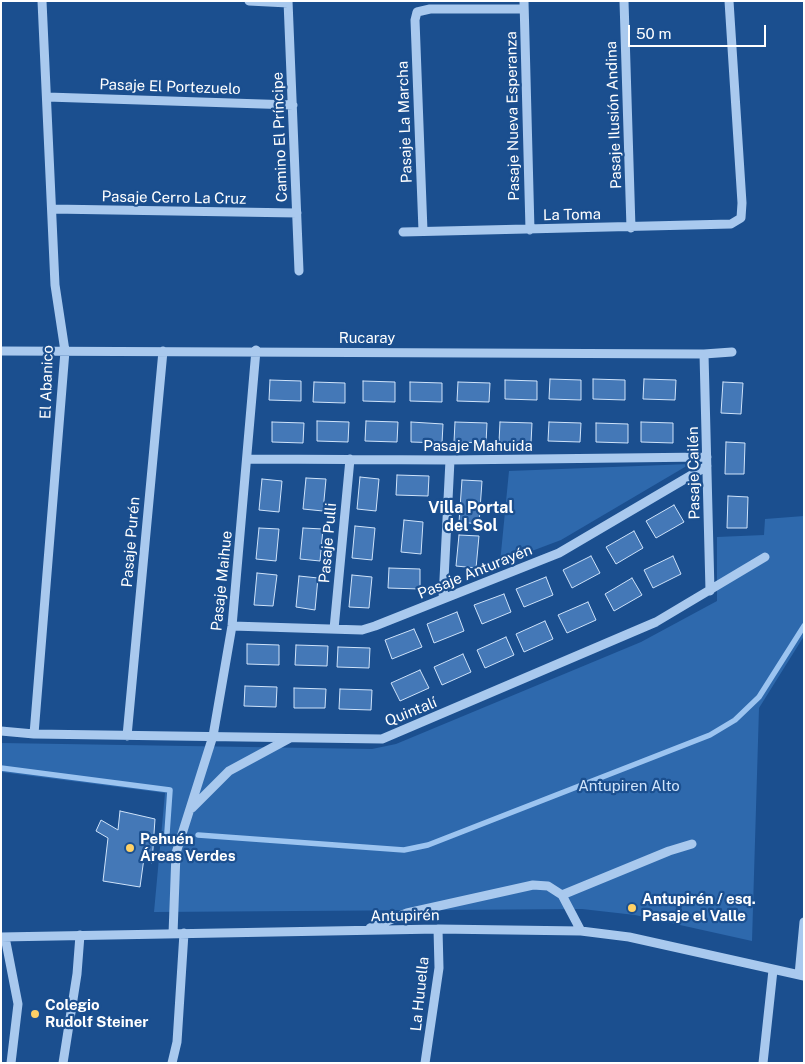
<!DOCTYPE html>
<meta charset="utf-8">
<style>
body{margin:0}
#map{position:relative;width:805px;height:1064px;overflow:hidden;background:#1b4f8f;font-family:"Public Sans",sans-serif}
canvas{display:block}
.frame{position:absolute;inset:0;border:2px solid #fff;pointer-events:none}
.scale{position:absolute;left:628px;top:25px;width:138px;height:22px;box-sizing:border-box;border:2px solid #fff;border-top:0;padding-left:6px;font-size:15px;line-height:18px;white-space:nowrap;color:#fff;-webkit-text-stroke:4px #1b4f8f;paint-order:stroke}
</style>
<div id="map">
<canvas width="805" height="1064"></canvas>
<div class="frame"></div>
<div class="scale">50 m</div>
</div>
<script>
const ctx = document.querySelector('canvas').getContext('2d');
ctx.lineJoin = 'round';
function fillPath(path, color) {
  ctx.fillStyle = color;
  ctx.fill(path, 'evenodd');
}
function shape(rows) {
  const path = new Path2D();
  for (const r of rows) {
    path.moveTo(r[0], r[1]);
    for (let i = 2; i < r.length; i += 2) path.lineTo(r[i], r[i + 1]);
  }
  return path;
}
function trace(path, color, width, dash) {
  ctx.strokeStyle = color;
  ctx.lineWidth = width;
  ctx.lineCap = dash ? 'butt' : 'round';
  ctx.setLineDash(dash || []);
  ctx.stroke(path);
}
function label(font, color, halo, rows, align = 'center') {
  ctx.font = font + ' "Public Sans",sans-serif';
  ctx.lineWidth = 4.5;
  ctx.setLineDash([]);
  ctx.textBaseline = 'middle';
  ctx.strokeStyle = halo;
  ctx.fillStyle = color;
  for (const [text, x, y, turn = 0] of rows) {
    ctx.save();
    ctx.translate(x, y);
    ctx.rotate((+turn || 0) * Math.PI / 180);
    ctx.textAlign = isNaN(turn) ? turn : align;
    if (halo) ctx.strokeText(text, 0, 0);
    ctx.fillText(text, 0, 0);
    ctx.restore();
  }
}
const green = shape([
 [690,464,561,540,500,563,509,471],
 [804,516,804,636,759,708,752,941,635,915,582,909,154,912,165,793,1,772,1,743,372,749,396,744,641,642,717,601,717,537,764,535,765,519]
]);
const stream = shape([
 [1,768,170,790,167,833],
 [198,835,404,850,428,845,710,735,735,720,759,697,804,626]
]);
const building = shape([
 [550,379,581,380,581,400,549,399,550,379],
 [593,379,625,380,625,400,593,399,593,379],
 [644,379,676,380,675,400,643,399,644,379],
 [270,380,301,381,301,401,269,400,270,380],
 [505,380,537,381,537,400,505,399,505,380],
 [363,381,395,382,395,402,363,401,363,381],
 [314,382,345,383,345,403,313,402,314,382],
 [410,382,442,383,442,402,410,401,410,382],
 [458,382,490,383,489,402,457,401,458,382],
 [723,382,743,383,741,414,721,413,723,382],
 [317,421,349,422,348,442,317,441,317,421],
 [366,421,398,422,397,442,365,441,366,421],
 [272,422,304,423,303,443,272,442,272,422],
 [411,422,443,424,442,443,411,442,411,422],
 [455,422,487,423,486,443,454,442,455,422],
 [500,422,532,423,531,443,499,442,500,422],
 [549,422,581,423,580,442,548,441,549,422],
 [641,422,673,423,673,443,641,442,641,422],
 [596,423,628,424,628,443,596,442,596,423],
 [726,442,745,443,744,474,725,474,726,442],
 [397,475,429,476,428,496,396,495,397,475],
 [360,477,379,479,376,511,357,509,360,477],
 [306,478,326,479,323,511,303,509,306,478],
 [262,479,282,481,279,512,259,510,262,479],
 [462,480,482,481,479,524,459,522,462,480],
 [728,496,748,497,747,528,727,528,728,496],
 [674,505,684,522,656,538,646,521,674,505],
 [404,520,423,522,421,554,401,552,404,520],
 [355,526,375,528,372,560,352,558,355,526],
 [259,528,279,529,276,561,256,559,259,528],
 [303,528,323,529,320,561,300,559,303,528],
 [634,531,643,548,616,564,606,547,634,531],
 [459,535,479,536,476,568,456,566,459,535],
 [591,556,600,573,572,588,563,570,591,556],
 [673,556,681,574,653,588,644,570,673,556],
 [389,568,420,569,420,589,388,588,389,568],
 [257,573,277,575,273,606,254,605,257,573],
 [352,575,372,577,369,608,349,607,352,575],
 [299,576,318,578,315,610,296,607,299,576],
 [546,577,553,595,524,607,516,589,546,577],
 [632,578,642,595,614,611,605,594,632,578],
 [504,594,511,612,482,624,474,605,504,594],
 [588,602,596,620,567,633,558,615,588,602],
 [457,612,464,631,434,643,427,624,457,612],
 [545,621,553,639,524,652,516,634,545,621],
 [414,629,422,647,392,659,385,640,414,629],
 [506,637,514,655,485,668,477,650,506,637],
 [247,644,279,645,279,665,247,664,247,644],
 [296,645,328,646,327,666,295,665,296,645],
 [338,647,370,648,369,668,337,667,338,647],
 [463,654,471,672,442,685,434,667,463,654],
 [420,670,429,688,400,701,391,683,420,670],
 [245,686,277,687,276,707,244,706,245,686],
 [294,688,326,689,325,708,294,708,294,688],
 [340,689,372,690,371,710,339,709,340,689],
 [120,811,155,819,152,863,144,858,140,887,103,881,108,838,96,831,101,820,118,830,120,811]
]);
const minor = shape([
 [249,1,288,3],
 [288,1,299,271],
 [524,1,530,230],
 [624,1,631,228],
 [47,97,293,105],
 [52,209,297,213],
 [423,231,415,20,417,12,430,9,524,9],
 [403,232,731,224,741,218,742,203,729,1],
 [1,351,704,354,732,352],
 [704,354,710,591],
 [248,459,450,460,707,457],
 [443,599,450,460],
 [232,626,362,630,375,626,559,553,707,466],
 [334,629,350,459],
 [1,731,34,734,382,739,656,622,765,557],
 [34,734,65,351,55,285,42,1],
 [127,736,163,351],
 [192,808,229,771,290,738],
 [562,895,669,851,692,844],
 [370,928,407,913,533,885,548,886,562,895,581,931],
 [173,934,176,853,213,736,232,626,256,350],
 [1,937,438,929,581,931,629,937,804,976],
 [5,937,18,1004,11,1063],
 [799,975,804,922],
 [63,1063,77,974,80,935],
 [172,1063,177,1042,184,933],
 [425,1063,439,968,438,929],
 [763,1063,773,970]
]);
const markers = [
 [130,848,5,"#ffd166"],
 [632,908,5,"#ffd166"],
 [35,1014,5,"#ffd166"]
];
const streetNames = [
 ["Pasaje El Portezuelo",170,87,2],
 ["Pasaje Ilusión Andina",614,115,-92],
 ["Pasaje Nueva Esperanza",513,116,-91],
 ["Pasaje La Marcha",405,122,-92],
 ["Camino El Príncipe",280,137,-92],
 ["Pasaje Cerro La Cruz",174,198,1],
 ["La Toma",572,215,-1],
 ["Rucaray",367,338],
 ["El Abanico",47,382,-88],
 ["Pasaje Mahuida",478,446],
 ["Pasaje Cailén",694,473,-91],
 ["Pasaje Purén",131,542,-85],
 ["Pasaje Pulli",328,543,-85],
 ["Pasaje Anturayén",475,572,-22],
 ["Pasaje Maihue",222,581,-84],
 ["Quintalí",411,712,-22],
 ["Antupirén",405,916,-1],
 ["La Huuella",420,994,-84]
];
const parkNames = [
 ["Antupiren Alto",629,786]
];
const poiNames = [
 ["Pehuén",140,839],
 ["Áreas Verdes",140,856],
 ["Antupirén / esq.",642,899],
 ["Pasaje el Valle",642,916],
 ["Colegio",45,1005],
 ["Rudolf Steiner",45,1022]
];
const neighbourhoodNames = [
 ["Villa Portal",471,508],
 ["del Sol",471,526]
];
fillPath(green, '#2e69ad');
trace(stream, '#9cc4f0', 5.5);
fillPath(building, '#4478b7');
trace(building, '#cfe3fa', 1);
trace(minor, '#a9c9ee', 9);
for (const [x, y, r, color] of markers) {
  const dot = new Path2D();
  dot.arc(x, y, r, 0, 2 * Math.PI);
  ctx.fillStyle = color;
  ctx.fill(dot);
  trace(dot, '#1b4f8f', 2);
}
label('15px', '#fff', '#1b4f8f', streetNames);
label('15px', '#cfe3fa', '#1b4f8f', parkNames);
label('bold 15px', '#fff', '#1b4f8f', poiNames, 'left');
label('bold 16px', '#fff', '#1b4f8f', neighbourhoodNames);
</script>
